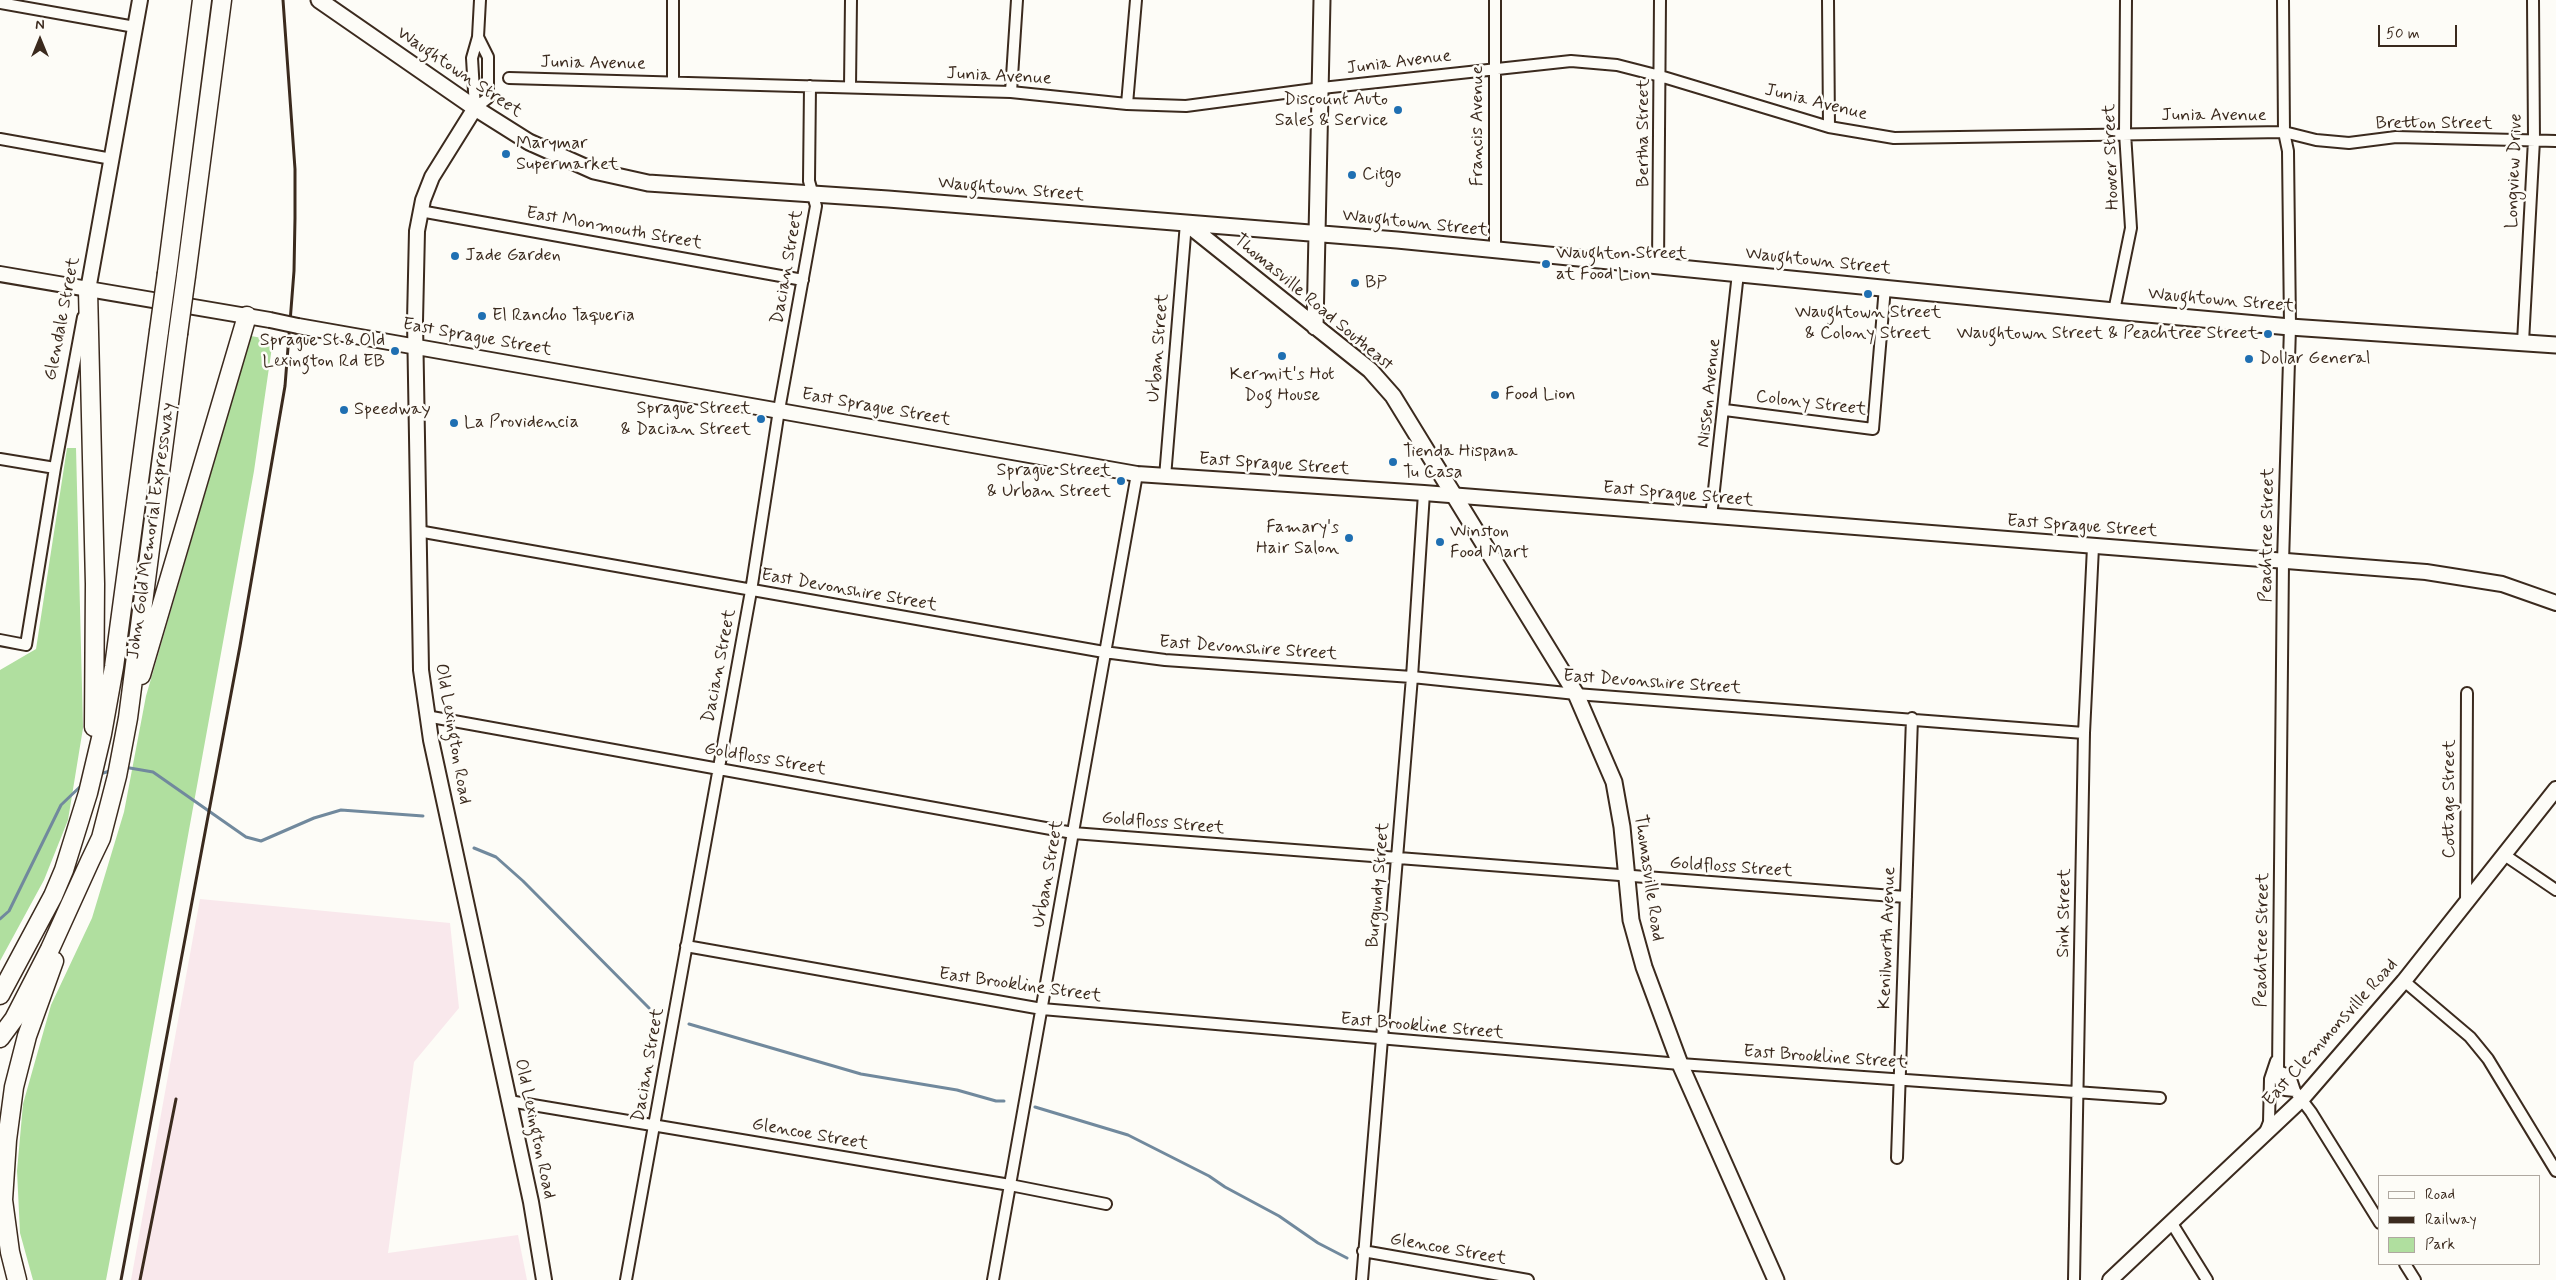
<!DOCTYPE html>
<style>
body{margin:0}
#map{position:relative;width:2556px;height:1280px;overflow:hidden;background:#fdfcf7;font-family:Mynerve,sans-serif}
canvas{display:block}
.legend{position:absolute;left:2378px;top:1175px;width:162px;height:90px;box-sizing:border-box;background:#fdfcf7;border:1px solid #afa8a0;margin:0;padding:6px 9px;list-style:none;font-size:15px;color:#3b2a1e}
.legend li{display:flex;align-items:center;gap:10px;height:25px}
.legend b{width:25px;border:1px solid #afa8a0}
.north{position:absolute;left:15px;top:15px;width:50px;height:50px;-webkit-text-stroke:4px #fdfcf7;paint-order:stroke;rotate:0deg;font-size:14px;font-weight:700;line-height:20px;text-align:center;color:#3b2a1e}
.north::after{content:'';display:block;margin:auto;width:18px;height:22px;background:#3b2a1e;clip-path:polygon(50% 0,100% 100%,50% 72%,0 100%)}
.scale{position:absolute;left:2378px;top:25px;width:79px;height:22px;box-sizing:border-box;border:2px solid #3b2a1e;border-top:0;padding-left:6px;font-size:15px;line-height:18px;white-space:nowrap;color:#3b2a1e;-webkit-text-stroke:4px #fdfcf7;paint-order:stroke}
</style>
<div id="map">
<canvas width="2556" height="1280"></canvas>
<ul class="legend">
<li><b style="height:6px;background:#fdfcf7"></b>Road</li>
<li><b style="height:6px;background:#3b2a1e"></b>Railway</li>
<li><b style="height:14px;background:#b0df9f"></b>Park</li>
</ul>
<div class="north">N</div>
<div class="scale">50 m</div>
</div>
<script>
const ctx = document.querySelector('canvas').getContext('2d');
ctx.lineJoin = 'round';
function fillPath(path, color) {
  ctx.fillStyle = color;
  ctx.fill(path, 'evenodd');
}
function shape(rows) {
  const path = new Path2D();
  for (const r of rows) {
    path.moveTo(r[0], r[1]);
    for (let i = 2; i < r.length; i += 2) path.lineTo(r[i], r[i + 1]);
  }
  return path;
}
function trace(path, color, width, dash) {
  ctx.strokeStyle = color;
  ctx.lineWidth = width;
  ctx.lineCap = dash ? 'butt' : 'round';
  ctx.setLineDash(dash || []);
  ctx.stroke(path);
}
function label(font, color, halo, rows, align = 'center') {
  ctx.font = font + ' Mynerve,sans-serif';
  ctx.lineWidth = 5;
  ctx.setLineDash([]);
  ctx.textBaseline = 'middle';
  ctx.strokeStyle = halo;
  ctx.fillStyle = color;
  for (const [text, x, y, turn = 0] of rows) {
    ctx.save();
    ctx.translate(x, y);
    ctx.rotate((+turn || 0) * Math.PI / 180);
    ctx.textAlign = isNaN(turn) ? turn : align;
    if (halo) ctx.strokeText(text, 0, 0);
    ctx.fillText(text, 0, 0);
    ctx.restore();
  }
}
const built = shape([
 [200,899,450,923,459,1008,414,1062,388,1253,518,1235,527,1280,131,1280]
]);
const green = shape([
 [251,336,273,340,254,471,143,1084,106,1280,33,1280,20,1233,17,1171,23,1104,51,1005,92,918,124,812,146,696],
 [67,448,76,448,83,728,68,820,44,880,0,961,0,670,36,649]
]);
const stream = shape([
 [124,767,153,772,246,837,261,841,314,818,341,810,423,816],
 [100,774,113,770],
 [474,848,496,857,523,881,649,1008],
 [0,919,9,911,61,805,84,783],
 [689,1024,861,1074,957,1090,996,1101,1004,1101],
 [1035,1107,1128,1135,1209,1176,1225,1187,1279,1216,1318,1243,1347,1258]
]);
const street = shape([
 [673,0,673,82],
 [1495,0,1495,251],
 [1828,0,1829,127],
 [2283,0,2284,132,2288,151,2290,327,2283,562,2278,1071,2279,1080,2285,1090,2295,1091],
 [0,3,135,27],
 [478,37,488,57,488,98,475,108,472,58,478,37,480,0],
 [509,78,1011,92,1127,104,1186,106,1322,88,1571,61,1617,65,1660,76,1829,127,1894,138,2284,132,2316,140,2349,143,2396,137,2556,141],
 [850,87,851,0],
 [1011,92,1017,0],
 [1127,104,1136,0],
 [0,139,112,159],
 [420,211,803,280],
 [1658,266,1660,0],
 [2114,311,2131,228,2125,133,2126,0],
 [2523,342,2534,140,2533,0],
 [1725,410,1873,429,1885,287],
 [0,459,55,468],
 [1165,477,1186,223],
 [1711,517,1738,273],
 [418,531,1104,652,1165,660,1412,677,1576,694,2084,733],
 [0,640,26,645,55,468,83,317],
 [426,716,1073,833,1906,897],
 [2506,856,2556,890],
 [2466,904,2467,693],
 [686,946,1042,1009,1680,1064,2160,1098],
 [2404,981,2470,1037,2488,1059,2556,1171],
 [2278,1071,2286,1074,2292,1082,2295,1091,2311,1112,2380,1223],
 [509,1101,1010,1185,1106,1204],
 [2265,1132,2269,1122,2270,1079,2276,1061],
 [1897,1158,1912,718],
 [2171,1222,2207,1280],
 [1363,1251,1528,1280],
 [2405,1264,2415,1280],
 [626,1280,751,591,779,410,816,206,809,181,810,86],
 [993,1280,1137,474],
 [1362,1280,1412,677,1424,493],
 [2074,1280,2084,733,2093,547]
]);
const secondary = shape([
 [475,108,432,177,423,200,417,231,415,321,421,670,431,740,531,1202,544,1280],
 [0,274,270,320],
 [88,290,140,0],
 [298,326,1137,474,1424,493,2426,572,2502,584,2556,603],
 [2110,1280,2302,1099,2404,981,2556,789]
]);
const primary = shape([
 [319,0,475,108,529,142,594,171,648,183,888,199,1397,240,2114,311,2290,327,2556,345],
 [1186,223,1370,370,1393,396,1576,694,1614,782,1622,827,1631,920,1644,967,1680,1064,1776,1280],
 [1315,327,1322,0]
]);
const highway = shape([
 [167,273,202,0],
 [186,276,222,0],
 [88,290,95,584,94,727],
 [141,675,247,316],
 [0,995,53,896,64,870,88,793,102,734,114,667,159,331],
 [0,1038,14,1019,50,949,90,861,101,838,117,776,128,718,178,334],
 [17,1280,10,1252,3,1200,7,1140,14,1087,27,1036,54,961]
]);
const rail = shape([
 [121,1280,240,646,285,386,294,271,295,218,295,169,283,0],
 [140,1280,176,1099]
]);
const secondaryBridge = shape([
 [270,320,298,326]
]);
const highwayBridge = shape([
 [159,331,167,273],
 [178,334,186,276]
]);
const markers = [
 [1398,110,5,"#1f6fb2"],
 [506,154,5,"#1f6fb2"],
 [1352,175,5,"#1f6fb2"],
 [455,256,5,"#1f6fb2"],
 [1546,264,5,"#1f6fb2"],
 [1355,283,5,"#1f6fb2"],
 [1868,294,5,"#1f6fb2"],
 [482,316,5,"#1f6fb2"],
 [2268,334,5,"#1f6fb2"],
 [395,351,5,"#1f6fb2"],
 [1282,356,5,"#1f6fb2"],
 [2249,359,5,"#1f6fb2"],
 [1495,395,5,"#1f6fb2"],
 [344,410,5,"#1f6fb2"],
 [761,419,5,"#1f6fb2"],
 [454,423,5,"#1f6fb2"],
 [1393,462,5,"#1f6fb2"],
 [1121,481,5,"#1f6fb2"],
 [1349,538,5,"#1f6fb2"],
 [1440,542,5,"#1f6fb2"]
];
const streetNames = [
 ["Junia Avenue",1399,63,-7],
 ["Junia Avenue",593,64,1],
 ["Waughtown Street",459,73,34],
 ["Junia Avenue",999,77,3],
 ["Junia Avenue",1816,103,14],
 ["Junia Avenue",2214,116],
 ["Bretton Street",2434,124],
 ["Francis Avenue",1478,126,-90],
 ["Bertha Street",1644,133,-90],
 ["Hoover Street",2112,157,-92],
 ["Longview Drive",2515,171,-88],
 ["Waughtown Street",1011,190,5],
 ["Waughtown Street",1415,224,6],
 ["East Monmouth Street",614,229,10],
 ["Waughtown Street",1818,262,6],
 ["Dacian Street",788,267,-80],
 ["Waughtown Street",2221,301,5],
 ["Thomasville Road Southeast",1313,303,40],
 ["Glendale Street",63,319,-79],
 ["East Sprague Street",477,338,10],
 ["Urban Street",1159,348,-85],
 ["Nissen Avenue",1710,393,-84],
 ["Colony Street",1811,404,7],
 ["East Sprague Street",876,408,10],
 ["East Sprague Street",1274,465,4],
 ["East Sprague Street",1678,495,5],
 ["East Sprague Street",2082,527,4],
 ["John Gold Memorial Expressway",152,531,-82],
 ["Peachtree Street",2268,535,-89],
 ["East Devonshire Street",849,591,10],
 ["East Devonshire Street",1248,649,4],
 ["Dacian Street",720,666,-79],
 ["East Devonshire Street",1652,683,4],
 ["Old Lexington Road",452,734,80],
 ["Goldfloss Street",765,760,10],
 ["Cottage Street",2450,799,-90],
 ["Goldfloss Street",1163,824,5],
 ["Goldfloss Street",1731,868,4],
 ["Urban Street",1049,874,-80],
 ["Thomasville Road",1648,878,82],
 ["Burgundy Street",1379,885,-85],
 ["Sink Street",2065,913,-89],
 ["Kenilworth Avenue",1888,938,-88],
 ["Peachtree Street",2263,940,-89],
 ["East Brookline Street",1020,986,8],
 ["East Brookline Street",1422,1027,5],
 ["East Clemmonsville Road",2331,1033,-48],
 ["East Brookline Street",1825,1058,4],
 ["Dacian Street",649,1065,-80],
 ["Old Lexington Road",534,1129,78],
 ["Glencoe Street",810,1135,10],
 ["Glencoe Street",1448,1250,10]
];
const poiNames = [
 ["Discount Auto",1388,100,"right"],
 ["Sales & Service",1388,121,"right"],
 ["Marymar",516,144],
 ["Supermarket",516,165],
 ["Citgo",1362,175],
 ["Waughton Street",1556,254],
 ["at Food Lion",1556,275],
 ["Jade Garden",465,256],
 ["BP",1365,283],
 ["Waughtown Street",1868,313,"center"],
 ["& Colony Street",1868,334,"center"],
 ["El Rancho Taqueria",492,316],
 ["Waughtown Street & Peachtree Street",2258,334,"right"],
 ["Sprague St & Old",385,341,"right"],
 ["Lexington Rd EB",385,362,"right"],
 ["Dollar General",2259,359],
 ["Kermit's Hot",1282,375,"center"],
 ["Dog House",1282,396,"center"],
 ["Food Lion",1505,395],
 ["Sprague Street",751,409,"right"],
 ["& Dacian Street",751,430,"right"],
 ["Speedway",354,410],
 ["La Providencia",464,423],
 ["Tienda Hispana",1403,452],
 ["Tu Casa",1403,473],
 ["Sprague Street",1111,471,"right"],
 ["& Urban Street",1111,492,"right"],
 ["Famary's",1339,528,"right"],
 ["Hair Salon",1339,549,"right"],
 ["Winston",1450,532],
 ["Food Mart",1450,553]
];
fillPath(built, '#f9e8ec');
fillPath(green, '#b0df9f');
trace(stream, '#71899d', 3);
trace(street, '#3b2a1e', 14);
trace(secondary, '#3b2a1e', 18);
trace(primary, '#3b2a1e', 19);
trace(highway, '#3b2a1e', 21);
trace(street, '#fdfcf7', 10);
trace(secondary, '#fdfcf7', 14);
trace(primary, '#fdfcf7', 15);
trace(highway, '#fdfcf7', 18);
trace(rail, '#3b2a1e', 3);
trace(secondaryBridge, '#3b2a1e', 18, []);
trace(highwayBridge, '#3b2a1e', 21, []);
trace(secondaryBridge, '#fdfcf7', 14);
trace(highwayBridge, '#fdfcf7', 18);
for (const [x, y, r, color] of markers) {
  const dot = new Path2D();
  dot.arc(x, y, r, 0, 2 * Math.PI);
  ctx.fillStyle = color;
  ctx.fill(dot);
  trace(dot, '#fdfcf7', 2);
}
label('18px', '#3b2a1e', '#fdfcf7', streetNames);
label('18px', '#3b2a1e', '#fdfcf7', poiNames, 'left');
</script>
